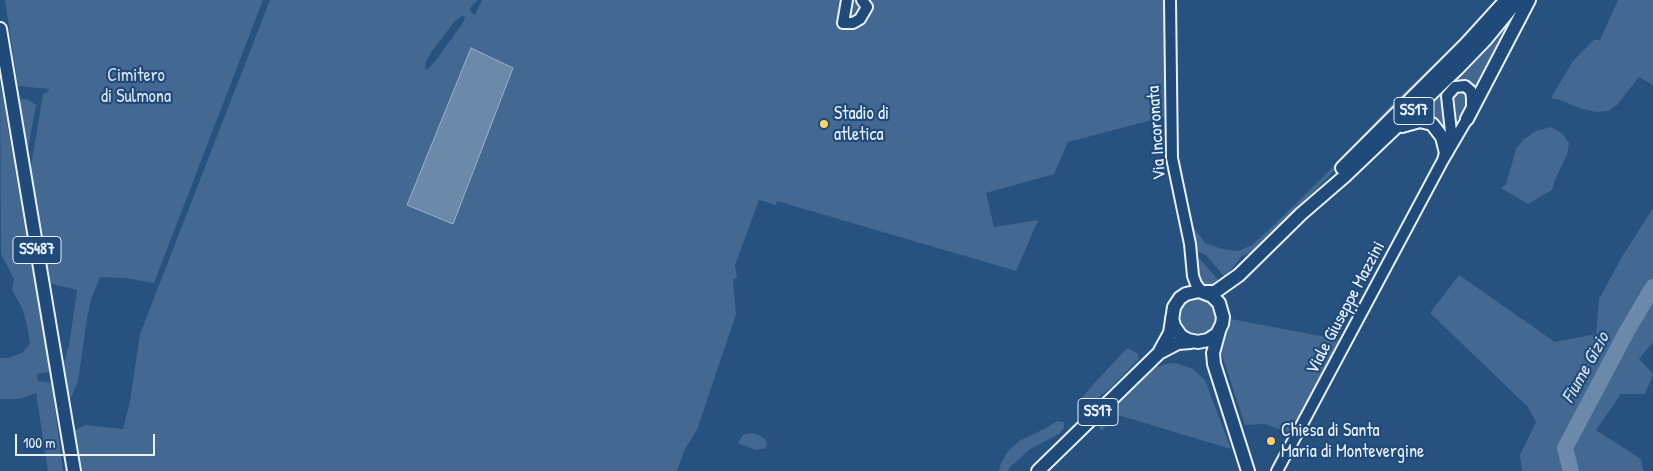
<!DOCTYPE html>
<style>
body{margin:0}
#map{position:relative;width:1653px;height:471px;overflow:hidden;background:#27517f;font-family:"Patrick Hand",sans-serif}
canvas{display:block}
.scale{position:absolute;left:15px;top:434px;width:140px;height:22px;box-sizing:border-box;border:2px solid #e8f1f8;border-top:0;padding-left:6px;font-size:15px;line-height:18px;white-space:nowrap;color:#e8f1f8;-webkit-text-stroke:4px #1f4a7a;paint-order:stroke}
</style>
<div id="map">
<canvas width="1653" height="471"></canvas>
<div class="scale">100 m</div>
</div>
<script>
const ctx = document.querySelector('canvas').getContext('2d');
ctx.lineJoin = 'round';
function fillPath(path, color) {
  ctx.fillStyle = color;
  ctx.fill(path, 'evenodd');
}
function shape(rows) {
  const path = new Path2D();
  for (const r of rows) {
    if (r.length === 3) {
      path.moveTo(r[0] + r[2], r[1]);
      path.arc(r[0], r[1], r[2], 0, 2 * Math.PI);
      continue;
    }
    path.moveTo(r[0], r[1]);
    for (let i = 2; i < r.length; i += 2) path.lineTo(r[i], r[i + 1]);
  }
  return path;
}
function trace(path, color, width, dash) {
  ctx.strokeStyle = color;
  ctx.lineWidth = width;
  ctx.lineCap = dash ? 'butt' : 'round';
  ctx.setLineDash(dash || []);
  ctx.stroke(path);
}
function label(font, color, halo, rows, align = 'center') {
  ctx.font = font + ' "Patrick Hand",sans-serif';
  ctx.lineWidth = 4.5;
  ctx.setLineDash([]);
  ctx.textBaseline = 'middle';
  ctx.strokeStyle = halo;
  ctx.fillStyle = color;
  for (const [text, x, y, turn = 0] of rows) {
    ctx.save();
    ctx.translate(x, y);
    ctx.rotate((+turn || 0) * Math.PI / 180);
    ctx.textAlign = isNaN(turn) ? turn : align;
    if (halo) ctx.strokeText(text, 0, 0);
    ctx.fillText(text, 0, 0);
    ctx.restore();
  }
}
const green = shape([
 [5,0,263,0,154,283,125,278,100,277,91,300,87,319,78,381,71,398,64,389,61,372,69,346,77,290,48,283,29,178,43,94,48,92,49,89,18,86],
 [270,0,478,0,470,8,471,12,475,15,482,0,1167,0,1164,117,1068,142,1054,174,986,193,994,227,1038,220,1016,271,777,201,776,205,759,200,735,265,737,278,733,279,736,314,697,430,685,449,677,471,75,471,70,433,85,425,123,429,130,401,140,334],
 [462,16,465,17,464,21,437,59,427,70,425,67,426,62,432,51,455,21],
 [471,48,513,69,453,224,407,205],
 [1175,0,1177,0,1178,151,1182,188,1194,228,1205,243,1222,249,1238,251,1252,245,1274,225,1330,170,1394,102,1470,30,1496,0,1501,0,1256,251,1242,256,1225,277,1206,255,1196,251,1181,188,1176,150],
 [1618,0,1653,0,1653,85,1639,77,1617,105,1608,111,1596,112,1579,108,1563,101,1551,98,1573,61,1594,40,1600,40],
 [1513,13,1514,16,1478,87,1473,88,1454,84,1446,132,1424,118,1420,113,1423,108],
 [0,82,50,372,37,374,38,381,52,383,63,471,48,471,36,393,19,399,0,399,0,358,8,358,22,353,30,344,27,325,22,308,12,290,14,279,1,254],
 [1462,91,1466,93,1469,100,1462,122,1455,125,1451,102,1452,94,1454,92],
 [14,98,29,100,36,105,26,160],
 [1551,127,1562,133,1569,143,1567,155,1555,180,1552,190,1528,204,1501,188,1506,184,1516,149,1523,140,1536,131],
 [1653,208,1653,342,1639,359,1653,374,1645,394,1621,394,1596,430,1641,459,1643,471,1522,471,1520,455,1536,422,1528,407,1430,313,1459,275,1555,342,1596,334,1599,299,1623,255],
 [1196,258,1200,259,1220,282,1213,285,1206,285,1203,283,1196,273],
 [1198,317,20],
 [1231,319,1341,340,1292,434,1265,424,1245,425,1222,355,1221,348],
 [1127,348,1137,353,1139,359,1110,388,1086,408,1082,411,1077,409,1078,403,1091,387],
 [1175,363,1193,369,1205,380,1231,449,1118,415,1101,431,1097,422,1147,371,1165,364],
 [1057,421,1064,422,1064,428,1059,434,1030,449,1010,467,1008,471,999,471,1001,463,1008,451,1019,441,1048,427],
 [752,433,759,435,766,440,767,445,765,448,756,450,738,443,742,436,746,434]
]);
const water = shape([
 [471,48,513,68,453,224,407,205,471,48]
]);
const river = shape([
 [1571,471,1565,448,1627,331,1653,287]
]);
const minor = shape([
 [847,0,843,23,853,23,860,19,867,7,862,0],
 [1170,0,1172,158,1190,244,1193,276,1196,284,1202,292],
 [1277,471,1443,160,1467,119,1472,109,1472,98,1471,91,1465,86,1455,87,1447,96,1451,132,1443,160]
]);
const major = shape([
 [0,29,74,471],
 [1467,119,1529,0],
 [1402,126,1420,121,1432,124,1442,137,1446,153],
 [1342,168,1466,44,1506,0],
 [1205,292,1215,292,1239,275,1301,214,1345,176,1457,69,1486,39,1518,0],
 [1219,331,1213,353,1214,364,1248,471],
 [1160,351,1170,333,1174,307,1180,298,1186,294,1199,291,1212,296,1219,303,1223,317,1222,324,1217,334,1208,340,1198,342,1188,340,1181,336,1174,326,1172,318],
 [1038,471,1159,353,1178,343,1191,342]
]);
const markers = [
 [824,124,5,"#ffd166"],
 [1271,441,5,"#ffd166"]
];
const shields = [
 [1414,111,40],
 [37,250,48],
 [1098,412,40]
];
const shieldNames = [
 ["SS17",1414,111],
 ["SS487",37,250],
 ["SS17",1098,412]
];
const parkNames = [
 ["Cimitero",136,76],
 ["di Sulmona",136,97]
];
const poiNames = [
 ["Stadio di",834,114],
 ["atletica",834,135],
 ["Chiesa di Santa",1281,431],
 ["Maria di Montevergine",1281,452]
];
const streetNames = [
 ["Via Incoronata",1157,133,-94],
 ["Viale Giuseppe Mazzini",1346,308,-62]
];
const waterNames = [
 ["Fiume Gizio",1586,368,-61]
];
fillPath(green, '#436891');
fillPath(water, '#6b8aaa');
trace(water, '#9db3c9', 1);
trace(river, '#6b8aaa', 16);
trace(minor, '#e8f1f8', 14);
trace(major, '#e8f1f8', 16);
trace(minor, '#1f4a7a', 10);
trace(major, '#1f4a7a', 12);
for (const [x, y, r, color] of markers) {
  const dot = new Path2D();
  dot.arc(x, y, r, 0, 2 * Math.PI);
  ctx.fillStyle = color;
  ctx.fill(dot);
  trace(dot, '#1f4a7a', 2);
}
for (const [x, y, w] of shields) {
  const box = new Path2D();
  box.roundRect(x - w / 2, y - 13.5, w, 27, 4);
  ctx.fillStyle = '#1f4a7a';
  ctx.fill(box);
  trace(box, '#e8f1f8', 1);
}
label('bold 16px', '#e8f1f8', null, shieldNames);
label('18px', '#d8e3ee', '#1f4a7a', parkNames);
label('18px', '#e8f1f8', '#1f4a7a', poiNames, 'left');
label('18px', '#e8f1f8', '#1f4a7a', streetNames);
label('italic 19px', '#d5e2ec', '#1f4a7a', waterNames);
</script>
